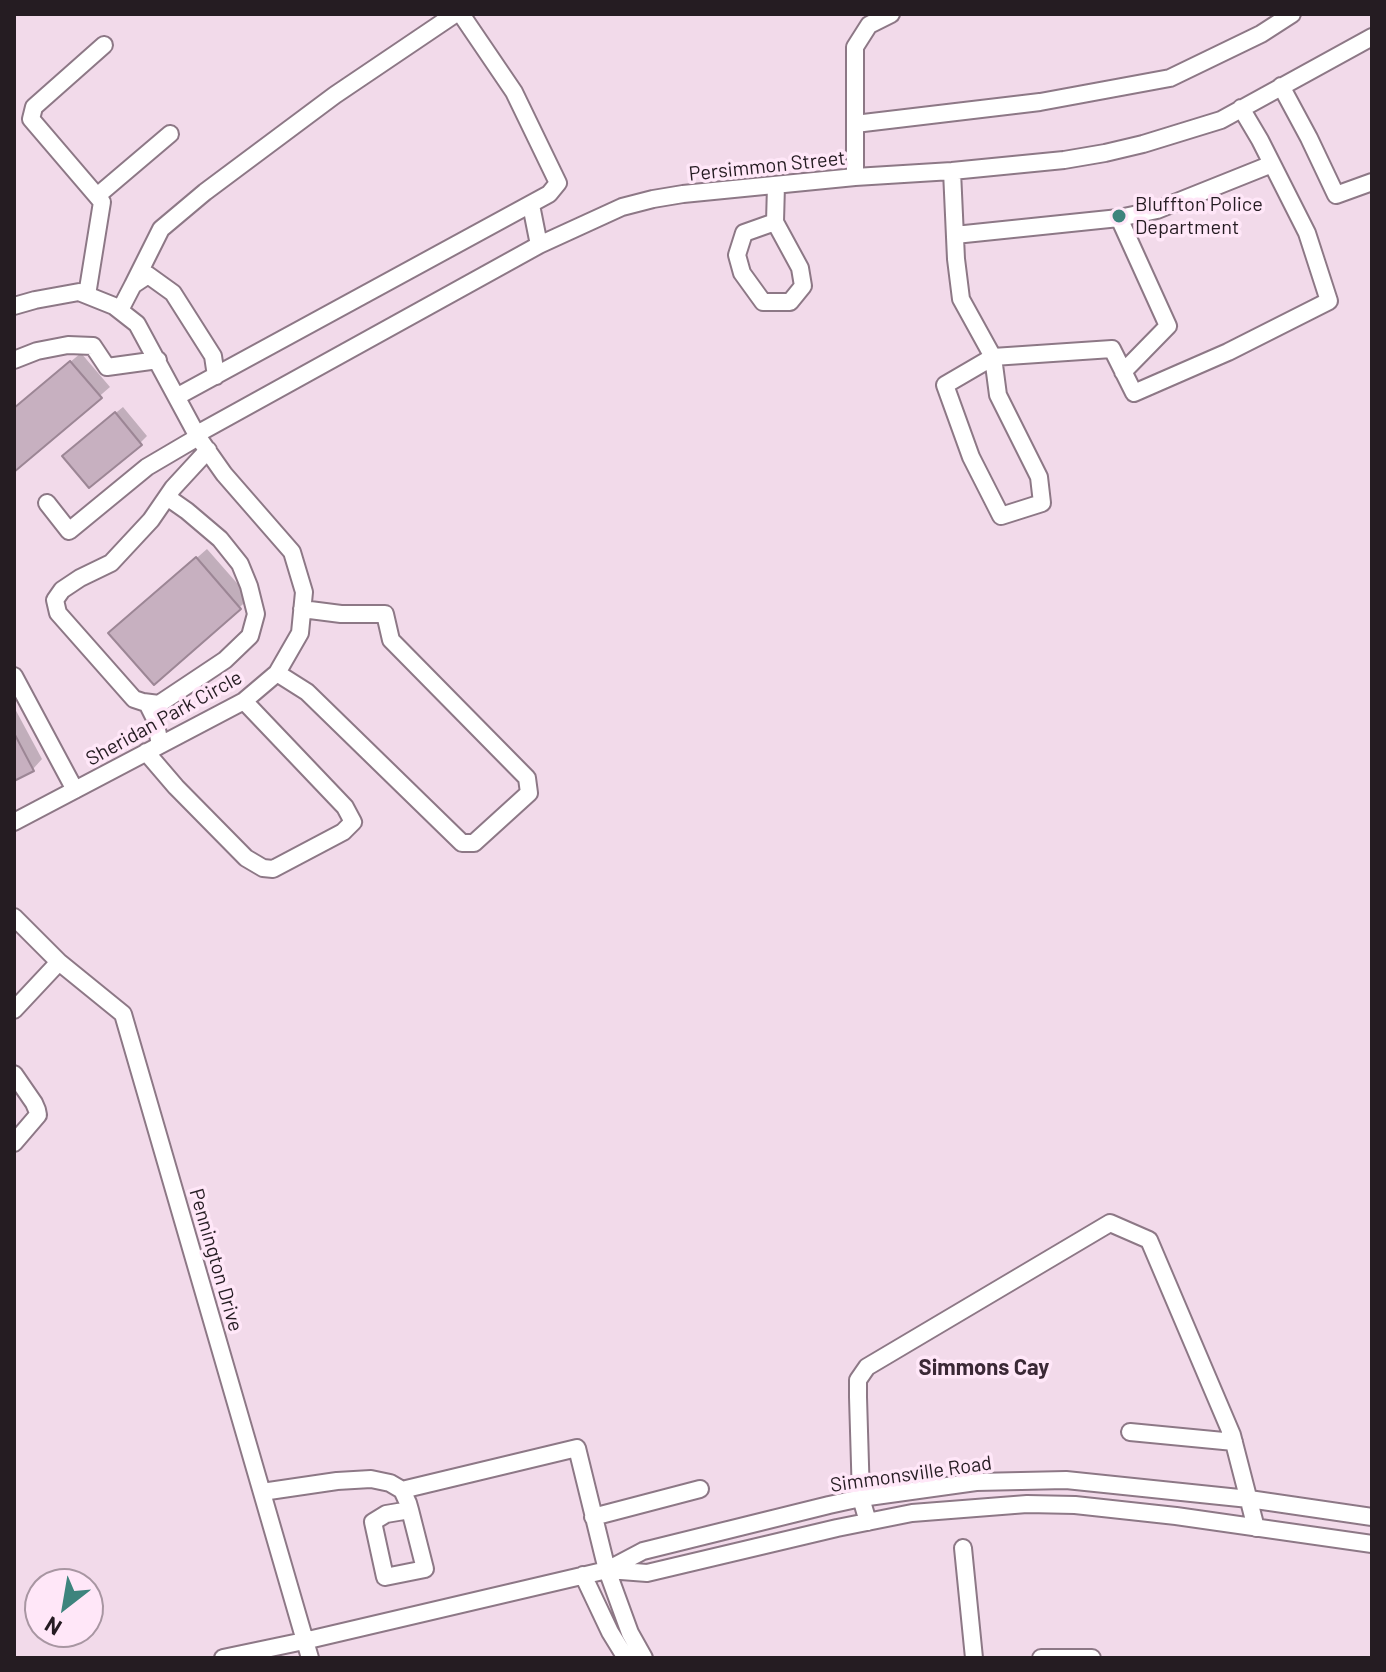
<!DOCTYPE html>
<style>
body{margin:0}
#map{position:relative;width:1386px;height:1672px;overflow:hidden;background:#f2daea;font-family:Barlow,sans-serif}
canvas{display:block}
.frame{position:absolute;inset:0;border:16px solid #251c22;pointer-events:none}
.north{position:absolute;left:24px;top:1568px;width:80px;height:80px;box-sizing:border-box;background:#ffe7f8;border:2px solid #a896a2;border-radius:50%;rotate:211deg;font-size:22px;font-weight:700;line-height:32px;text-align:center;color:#251c22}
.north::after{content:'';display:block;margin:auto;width:28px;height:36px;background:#3d847d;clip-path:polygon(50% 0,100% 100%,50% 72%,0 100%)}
</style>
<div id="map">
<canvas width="1386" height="1672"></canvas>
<div class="frame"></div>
<div class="north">N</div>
</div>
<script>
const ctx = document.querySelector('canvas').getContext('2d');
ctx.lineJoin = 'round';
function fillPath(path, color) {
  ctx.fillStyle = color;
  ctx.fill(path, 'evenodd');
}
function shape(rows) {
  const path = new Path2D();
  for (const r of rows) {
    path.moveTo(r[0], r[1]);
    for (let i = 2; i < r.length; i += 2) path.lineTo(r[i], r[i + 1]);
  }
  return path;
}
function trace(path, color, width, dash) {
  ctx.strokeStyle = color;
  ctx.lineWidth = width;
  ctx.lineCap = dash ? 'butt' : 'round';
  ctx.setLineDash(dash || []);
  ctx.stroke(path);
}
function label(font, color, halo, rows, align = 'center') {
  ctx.font = font + ' Barlow,sans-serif';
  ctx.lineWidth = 7;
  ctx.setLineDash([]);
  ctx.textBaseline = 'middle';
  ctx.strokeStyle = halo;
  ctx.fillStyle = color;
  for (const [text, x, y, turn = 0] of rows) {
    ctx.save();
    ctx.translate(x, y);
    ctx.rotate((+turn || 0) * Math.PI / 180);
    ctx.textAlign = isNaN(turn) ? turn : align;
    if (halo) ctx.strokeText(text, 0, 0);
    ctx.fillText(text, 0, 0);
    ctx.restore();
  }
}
const shadow = shape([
 [81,353,110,387,14,470,14,409],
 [123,407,147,436,140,443,71,449],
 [207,549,250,598,154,682,121,624],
 [14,707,42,759,33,769,14,779]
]);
const building = shape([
 [70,361,102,398,14,472,14,408,70,361],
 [115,412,142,445,89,488,62,456,115,412],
 [196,557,241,609,154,685,108,633,196,557],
 [14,733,34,771,14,781,14,733]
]);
const minor = shape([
 [1281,86,1309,138,1336,195,1372,182],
 [855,124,1040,102,1170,78,1261,34,1292,14],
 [952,171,956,259,961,299,993,357,945,385,971,457,1001,516,1042,503,1039,477,998,395,993,357,1112,349,1134,393,1228,352,1329,301,1307,233,1260,140,1241,108],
 [855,177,855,47,869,25,891,14],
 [97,196,170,134],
 [531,205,539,245],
 [1119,218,1168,326,1123,372],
 [775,222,744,233,737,255,742,273,763,302,790,302,803,286,800,268,775,222,776,185],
 [955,235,1119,218,1157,210,1272,164],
 [133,285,161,229,205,192,335,95,455,14],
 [87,295,102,202,31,119,34,107,104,45],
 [14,306,35,300,79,292,114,306,137,324,198,437,224,474,292,552,304,592,300,633,277,673,244,701,14,822],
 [120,310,133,285,148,275,173,293,213,356,216,376],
 [14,360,37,351,68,345,93,346,107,367,158,360],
 [178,396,549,194,558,183,514,92,461,14],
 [197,434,539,245,622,207,653,199,683,194,855,177,952,171,1064,160,1105,153,1143,144,1221,120,1372,37],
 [167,497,187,511,220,539,240,564,249,586,256,614,250,636,225,660,159,704,143,702,134,699,58,613,55,600,62,590,80,578,111,563,151,520,173,488,208,450],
 [47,503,69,531,147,467,198,437],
 [277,673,307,692,462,843,474,843,529,793,527,778,391,640,385,614,341,614,302,609],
 [14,676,75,790],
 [147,703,155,719,160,745],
 [146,752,176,787,246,858,263,868,273,869,343,832,353,822,345,807,244,701],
 [14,917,59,962,123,1014,310,1658],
 [14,1010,59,962],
 [14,1074,34,1103,37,1110,38,1115,14,1143],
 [1130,1432,1234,1442],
 [402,1490,577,1448,607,1570,630,1633,644,1658],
 [262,1492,337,1481,371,1479,390,1483,402,1490,408,1503,410,1510,425,1569,385,1577,373,1522,386,1514,410,1510],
 [593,1517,700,1489],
 [868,1522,861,1498,858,1397,858,1380,867,1367,1110,1223,1149,1240,1232,1435,1256,1528],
 [963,1548,974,1658],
 [608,1570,647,1573,837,1528,912,1513,1027,1504,1075,1505,1176,1516,1372,1544],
 [583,1575,610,1632,626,1658],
 [223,1658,304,1641,607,1570,643,1551,829,1505,861,1498,976,1482,1066,1480,1249,1499,1372,1517],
 [1041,1658,1092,1658]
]);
const markers = [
 [1119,216,8,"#3d847d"]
];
const streetNames = [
 ["Persimmon Street",767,166,-6],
 ["Sheridan Park Circle",164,718,-29],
 ["Pennington Drive",216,1260,74],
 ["Simmonsville Road",911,1474,-8]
];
const poiNames = [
 ["Bluffton Police",1135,204],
 ["Department",1135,227]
];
const neighbourhoodNames = [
 ["Simmons Cay",984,1368]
];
fillPath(shadow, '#0003');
fillPath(building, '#c7b0c0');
trace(building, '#9c8695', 2);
trace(minor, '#8d7886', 20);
trace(minor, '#fff', 16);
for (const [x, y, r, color] of markers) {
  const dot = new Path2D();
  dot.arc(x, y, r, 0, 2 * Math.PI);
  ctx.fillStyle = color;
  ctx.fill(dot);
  trace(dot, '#ffe7f8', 3);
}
label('20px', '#251c22', '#ffe7f8', streetNames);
label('20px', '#251c22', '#ffe7f8', poiNames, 'left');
label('bold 22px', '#3b2936', '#ffe7f8', neighbourhoodNames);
</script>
